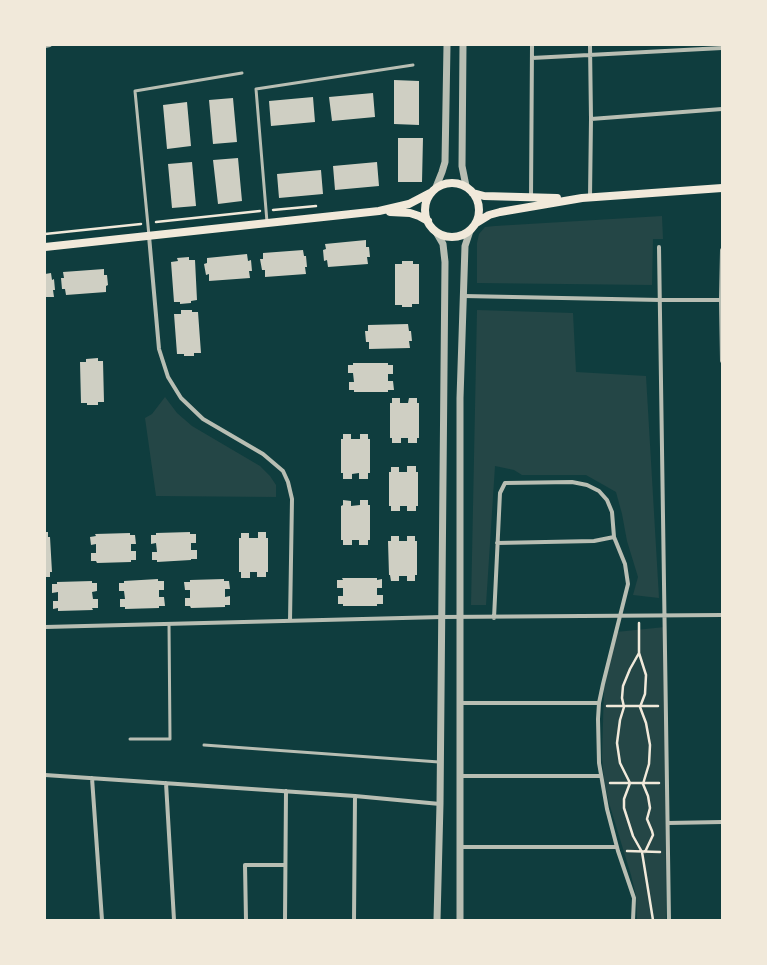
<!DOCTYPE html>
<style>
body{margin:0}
#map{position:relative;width:767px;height:965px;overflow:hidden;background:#0f3d3e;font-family:Cabin,sans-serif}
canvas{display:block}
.frame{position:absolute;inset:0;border:46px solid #f1e9da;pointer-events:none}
</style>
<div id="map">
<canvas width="767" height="965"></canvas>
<div class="frame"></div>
</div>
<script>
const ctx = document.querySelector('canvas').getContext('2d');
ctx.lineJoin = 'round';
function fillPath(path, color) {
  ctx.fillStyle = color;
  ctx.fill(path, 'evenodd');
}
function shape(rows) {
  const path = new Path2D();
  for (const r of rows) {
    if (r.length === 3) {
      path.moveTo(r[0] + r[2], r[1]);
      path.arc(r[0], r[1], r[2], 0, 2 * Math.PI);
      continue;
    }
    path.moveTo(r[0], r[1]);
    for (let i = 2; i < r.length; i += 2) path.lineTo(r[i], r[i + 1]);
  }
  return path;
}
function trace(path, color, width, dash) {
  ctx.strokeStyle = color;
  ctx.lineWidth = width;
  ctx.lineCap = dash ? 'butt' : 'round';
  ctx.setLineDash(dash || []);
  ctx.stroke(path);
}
const green = shape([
 [662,216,663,239,653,239,652,285,477,283,477,243,479,234,485,227,495,226],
 [477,310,573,313,576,372,646,376,659,598,633,595,638,577,627,541,622,514,616,492,586,475,522,475,514,470,495,466,486,605,471,605],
 [165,397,177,413,192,426,260,466,270,476,276,485,276,497,156,496,145,418,152,414],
 [665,627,666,920,637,920,636,896,631,875,609,803,604,780,602,758,604,688,616,632]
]);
const building = shape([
 [394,80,419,81,419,125,394,124],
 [373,93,375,117,332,121,329,97],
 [313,97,315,122,271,126,269,101],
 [233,98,237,142,213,144,209,100],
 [187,102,191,146,167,149,163,105],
 [398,138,423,138,422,182,398,182],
 [238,158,242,201,218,204,213,160],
 [192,162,196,206,172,208,168,164],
 [377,162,379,186,335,190,333,166],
 [321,170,323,194,279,198,277,174],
 [366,240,366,247,369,247,370,257,367,257,368,264,328,267,327,260,324,261,323,250,326,249,325,244],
 [303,250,304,256,306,256,307,267,305,267,306,274,265,277,265,270,262,270,260,259,263,259,263,253],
 [247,254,248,261,251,260,252,271,249,271,250,278,209,281,209,274,206,275,204,264,207,263,207,258],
 [189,257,189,260,195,260,197,300,191,301,191,303,180,304,180,302,174,302,171,262,178,261,177,258],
 [402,261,413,261,413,264,419,264,419,304,412,304,412,307,402,307,402,305,395,305,395,264,402,264],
 [104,269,104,275,107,275,108,285,106,286,106,292,66,295,65,289,62,289,61,278,64,278,63,272],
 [51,273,52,280,54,279,55,290,53,290,54,297,45,297,45,274],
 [181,310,192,310,192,312,198,312,201,353,194,353,194,356,184,356,184,354,177,354,174,314,181,314],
 [408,324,409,331,411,331,412,341,409,341,410,348,369,349,369,342,366,342,365,331,368,331,368,325],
 [98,358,98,361,103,361,104,402,98,402,98,405,87,405,87,403,81,403,80,362,86,362,86,359],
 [353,363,388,363,388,365,393,365,393,374,388,374,388,381,393,381,394,390,388,390,388,392,354,392,354,390,349,390,349,382,354,382,353,373,348,373,348,365,353,365],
 [392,398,400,398,400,403,408,403,409,398,417,398,417,403,419,403,419,438,417,438,417,443,408,443,408,438,401,438,401,443,392,443,392,438,390,438,390,403,392,403],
 [343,434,351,434,351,439,360,439,360,434,368,434,368,439,370,439,370,473,368,473,368,479,359,479,359,473,352,474,352,479,343,479,343,473,341,473,341,439,343,439],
 [407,466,416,466,416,472,418,472,418,506,416,506,416,511,407,511,407,506,400,506,400,511,391,511,391,506,389,506,389,472,391,472,391,467,399,467,399,472,407,472],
 [343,500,351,501,351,506,360,505,360,500,368,500,368,505,370,505,370,540,368,540,368,545,359,545,359,540,352,540,352,545,343,545,343,540,341,540,341,506,343,505],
 [45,532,48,532,48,537,50,537,52,572,50,572,50,577,45,577],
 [190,532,190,534,196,534,196,543,191,543,191,550,197,550,197,559,191,559,191,560,157,562,157,560,152,560,152,552,157,552,156,543,151,544,151,535,156,535,156,533],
 [258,532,266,532,266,538,268,538,268,572,266,572,266,577,257,577,257,572,250,572,250,578,241,578,241,572,239,572,239,538,241,538,241,533,249,533,249,538,258,538],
 [130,533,130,535,135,535,136,544,131,544,131,551,136,551,136,560,131,560,131,562,97,563,96,561,91,561,91,553,96,553,96,544,91,545,90,537,96,536,95,534],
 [391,536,399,536,399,541,407,541,407,536,415,536,415,541,417,541,417,575,415,575,415,581,407,581,407,576,399,576,399,581,391,581,390,575,389,575,388,541,391,541],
 [342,578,377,578,377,580,382,579,382,588,377,588,377,595,383,595,383,604,377,604,377,606,343,606,343,604,338,604,338,596,343,596,343,588,337,588,337,580,343,580],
 [158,579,158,581,164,581,164,590,159,590,159,597,164,597,165,606,159,606,159,608,125,609,125,607,120,607,120,599,125,599,124,591,119,591,119,583,124,583,124,581],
 [224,579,224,581,229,581,230,589,225,589,225,597,230,596,230,605,225,605,225,607,191,608,190,606,185,606,185,598,190,598,190,590,185,590,184,582,190,582,190,580],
 [92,581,92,583,97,583,97,591,92,592,93,599,98,599,98,608,92,608,93,610,58,611,58,608,53,609,53,601,58,601,58,592,52,593,52,584,57,584,57,582]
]);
const path = shape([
 [273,210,316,206],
 [156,222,260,211],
 [45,234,141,224],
 [639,623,639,653,630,669,623,686,622,698,624,707,620,720,617,743,620,763,630,783,624,799,624,808,633,836,642,852,653,920],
 [639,653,646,675,645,694,640,707,646,723,650,745,649,764,643,784,648,796,650,808,647,819,652,831,653,835,645,852],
 [607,706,658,706],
 [610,783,659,783],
 [627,851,660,852]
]);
const service = shape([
 [267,222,256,89,413,65],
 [149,236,135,91,242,73],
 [130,739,170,739,169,624],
 [204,745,439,762]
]);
const minor = shape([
 [45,46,50,45],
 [532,58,722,48],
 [591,119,722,109],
 [590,197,591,119,590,45],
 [531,198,532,45],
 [149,236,159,349,168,377,181,398,203,419,263,454,283,471,288,482,292,499,290,621],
 [659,247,669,920],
 [722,250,721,300,722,361],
 [464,296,660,300,722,300],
 [497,543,594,541,614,537],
 [494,618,500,493,505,483,572,482,587,485,599,491,607,500,612,512,614,537,625,564,628,584,603,684,599,703,598,719,599,763,607,809,618,851,634,898,633,920],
 [45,627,442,617,722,615],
 [460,703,599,703],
 [45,775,355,796,440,804],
 [460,776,601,776],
 [92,778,102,920],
 [166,783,174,920],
 [668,823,722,822],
 [461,847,617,847],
 [246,920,245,865,285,865],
 [285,920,286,791],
 [354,920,355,796]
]);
const tertiary = shape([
 [463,45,462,166,466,186],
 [436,187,442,172,445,162,447,45],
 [436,232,443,244,445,262,440,804,437,920],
 [460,920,460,398,465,246,470,231]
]);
const secondary = shape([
 [452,210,27],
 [473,193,484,196,557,198],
 [390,212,410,213,419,216,428,221],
 [476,223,489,215,500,212,582,198,722,188],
 [45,247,379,211,409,204,430,193]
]);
fillPath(green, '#244646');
fillPath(building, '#cfcfc3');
trace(path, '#f1e9da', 2.5);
trace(service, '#b8beb3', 3);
trace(minor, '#b8beb3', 4);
trace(tertiary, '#b8beb3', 7);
trace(secondary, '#f1e9da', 8);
</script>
